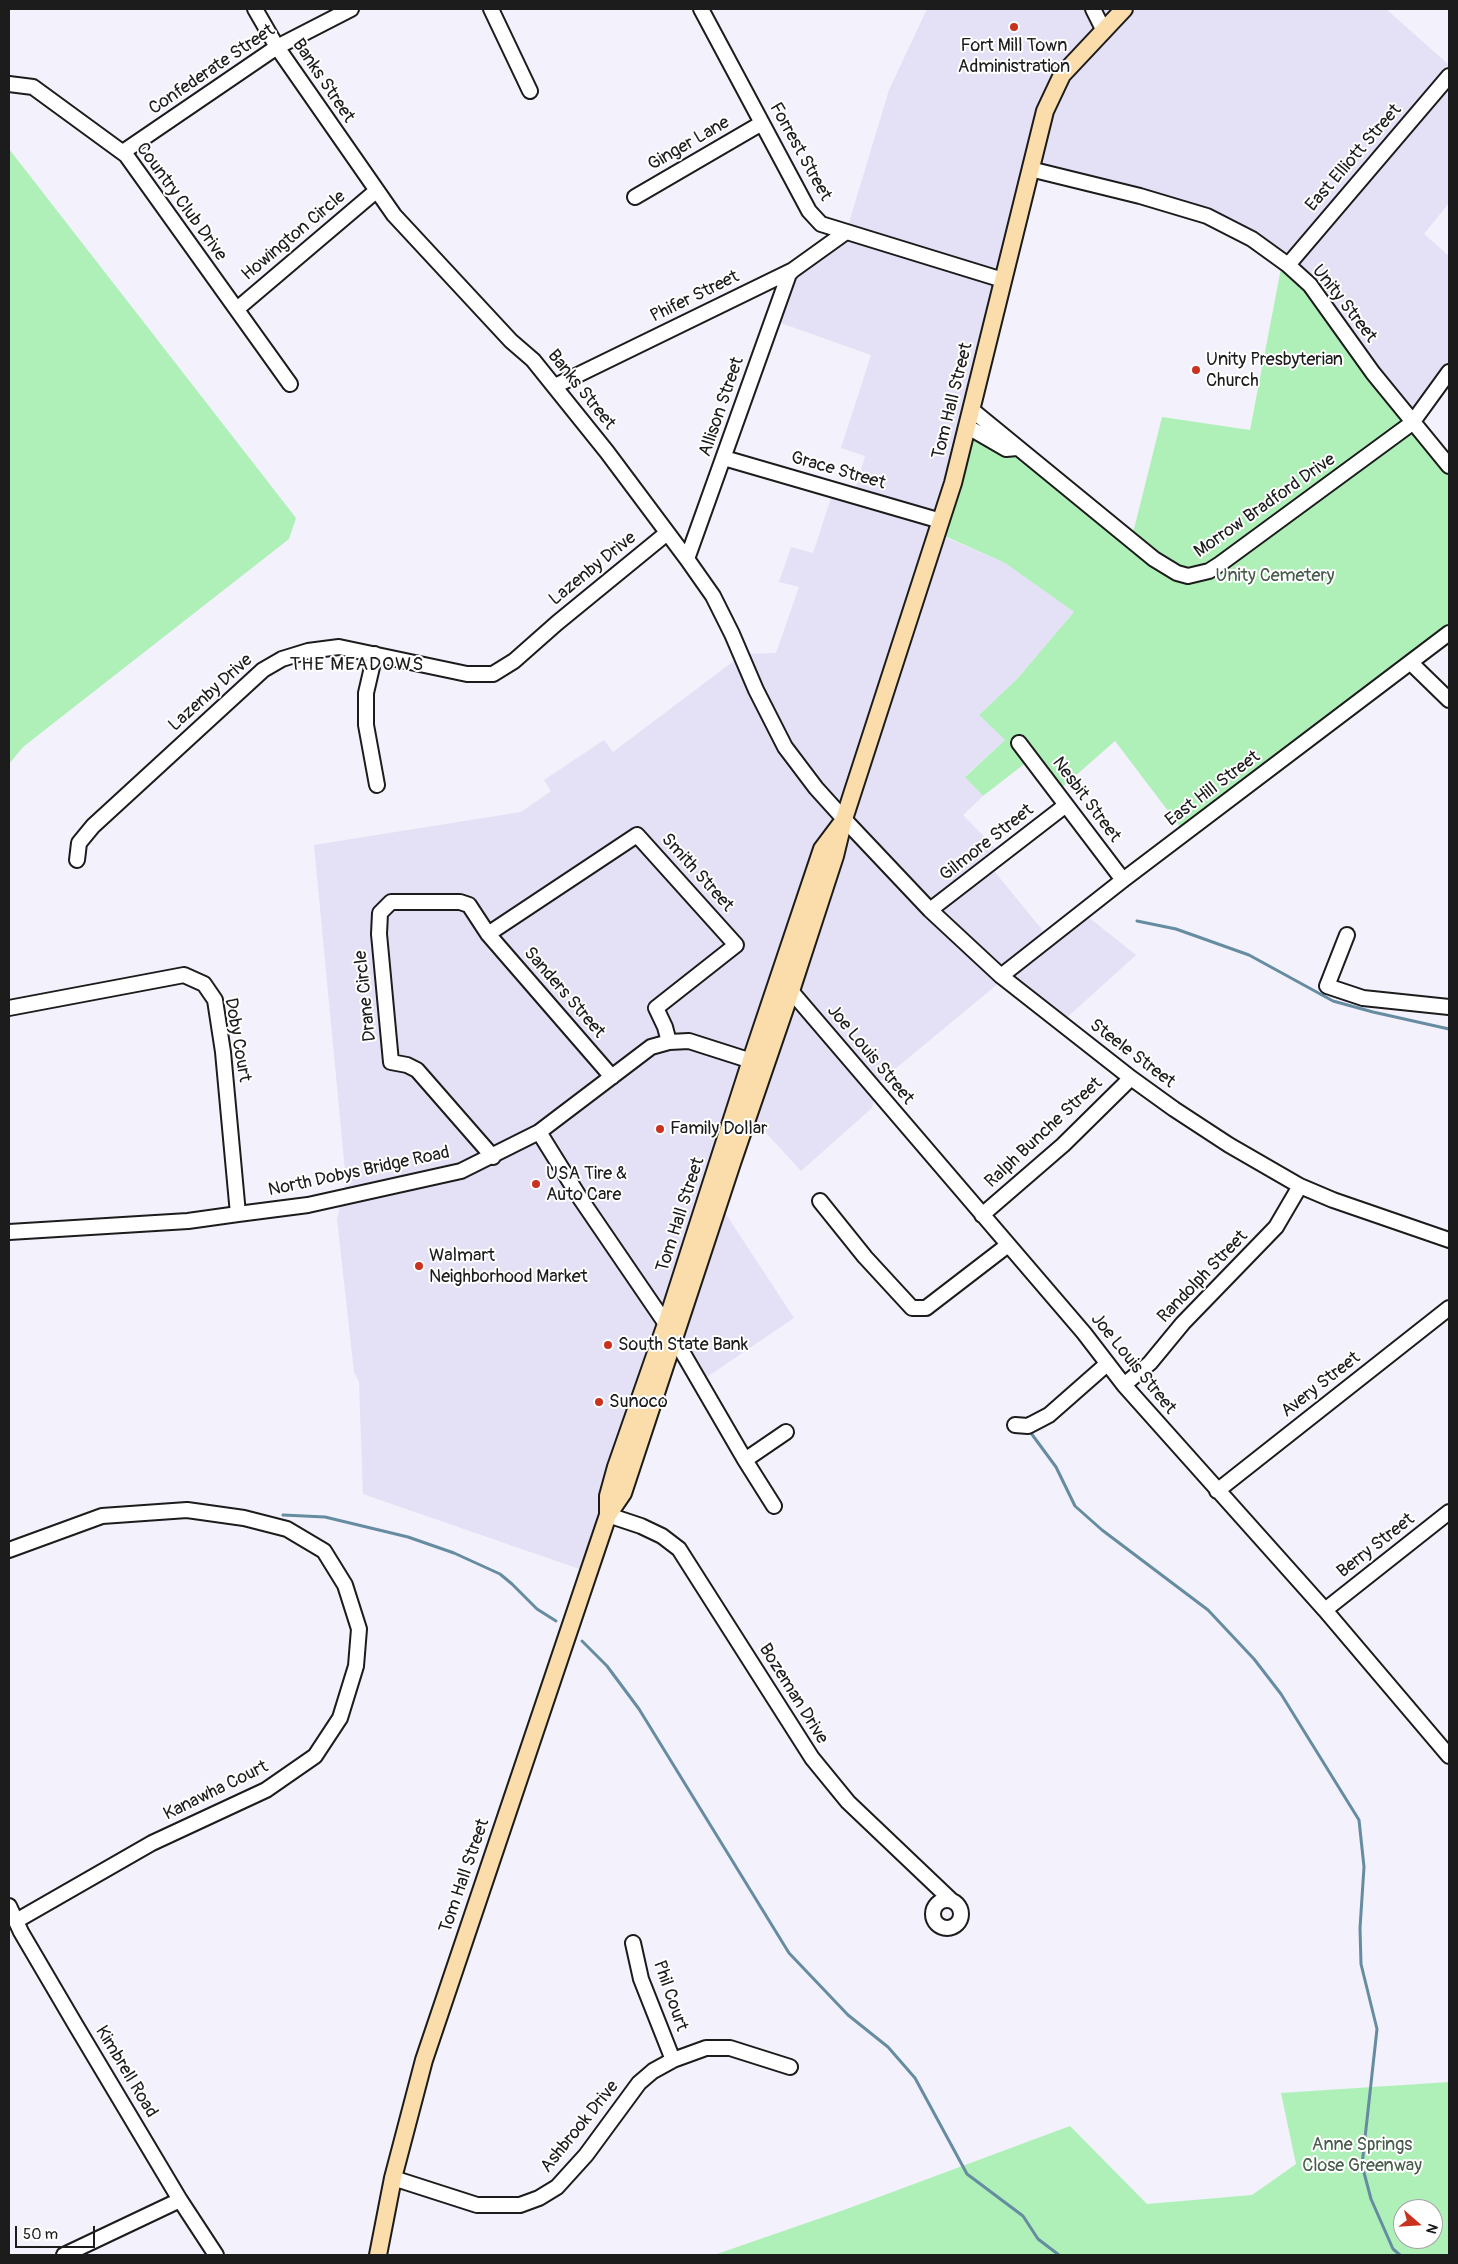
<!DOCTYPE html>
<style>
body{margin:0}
#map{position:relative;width:1458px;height:2264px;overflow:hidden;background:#f3f1fb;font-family:Pangolin,sans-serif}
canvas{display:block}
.frame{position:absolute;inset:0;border:10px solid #1c1c1c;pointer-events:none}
.north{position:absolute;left:1393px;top:2199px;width:50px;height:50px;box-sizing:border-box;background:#fff;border:1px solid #a4a4a4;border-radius:50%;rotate:109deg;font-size:14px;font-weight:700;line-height:20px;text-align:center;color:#1c1c1c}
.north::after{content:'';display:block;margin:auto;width:18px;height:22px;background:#c8321e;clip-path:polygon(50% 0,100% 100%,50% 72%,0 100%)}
.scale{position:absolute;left:15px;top:2226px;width:80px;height:22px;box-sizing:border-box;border:2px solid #1c1c1c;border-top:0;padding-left:6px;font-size:15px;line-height:18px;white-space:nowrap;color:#1c1c1c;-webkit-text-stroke:4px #fff;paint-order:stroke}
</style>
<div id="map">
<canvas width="1458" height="2264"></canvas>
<div class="frame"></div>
<div class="north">N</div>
<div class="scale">50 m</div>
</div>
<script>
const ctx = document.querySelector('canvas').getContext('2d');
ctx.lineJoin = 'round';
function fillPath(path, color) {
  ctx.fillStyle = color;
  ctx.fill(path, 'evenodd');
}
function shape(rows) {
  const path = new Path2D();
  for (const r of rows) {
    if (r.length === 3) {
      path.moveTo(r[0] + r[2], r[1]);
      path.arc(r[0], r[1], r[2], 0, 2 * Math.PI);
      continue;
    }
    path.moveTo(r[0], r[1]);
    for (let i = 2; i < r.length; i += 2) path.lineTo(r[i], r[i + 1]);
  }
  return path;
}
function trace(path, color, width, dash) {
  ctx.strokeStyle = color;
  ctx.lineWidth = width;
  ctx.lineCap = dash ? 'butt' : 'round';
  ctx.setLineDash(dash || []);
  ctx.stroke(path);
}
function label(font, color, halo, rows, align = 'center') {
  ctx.font = font + ' Pangolin,sans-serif';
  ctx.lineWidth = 4;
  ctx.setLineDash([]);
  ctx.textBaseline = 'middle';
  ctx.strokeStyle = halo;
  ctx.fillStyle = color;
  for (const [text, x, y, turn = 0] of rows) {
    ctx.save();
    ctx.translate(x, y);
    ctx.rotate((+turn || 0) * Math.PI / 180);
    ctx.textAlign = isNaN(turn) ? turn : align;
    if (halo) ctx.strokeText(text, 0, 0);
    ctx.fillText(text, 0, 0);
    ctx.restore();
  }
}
const built = shape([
 [927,9,1386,9,1449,65,1439,79,1449,88,1449,203,1424,234,1449,256,1449,370,1410,423,1370,372,1309,287,1251,240,1206,217,1034,171,1046,121,1055,96,1078,61,1103,34,1101,30,1071,61,1054,84,1042,115,960,450,935,533,1005,563,1074,612,1017,679,979,715,1005,740,965,776,983,796,963,815,1000,853,994,871,1044,932,1087,916,1136,955,1062,1022,1005,978,878,1083,872,1108,801,1171,746,1111,716,1199,794,1318,698,1383,671,1339,664,1338,588,1572,363,1494,359,1382,354,1372,337,1219,346,1181,314,845,521,812,551,791,544,780,604,740,613,752,743,654,776,653,799,587,779,582,791,547,813,553,833,492,853,497,865,456,841,448,871,355,775,321,790,276,845,236,889,90]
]);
const green = shape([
 [9,149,296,518,289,539,23,747,9,764],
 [1282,263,1294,274,1449,469,1449,631,1184,832,1115,741,1058,791,1032,758,983,796,965,777,1005,740,979,715,1017,679,1074,612,1005,563,940,534,970,430,1017,450,1131,541,1162,417,1250,430],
 [1449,2082,1449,2255,714,2255,844,2210,1070,2126,1147,2204,1252,2195,1296,2164,1281,2093],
 [1403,2209,1433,2209,1433,2239,1403,2239]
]);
const stream = shape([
 [1137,921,1176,929,1249,955,1333,1001,1373,1012,1449,1029],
 [1028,1429,1056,1467,1075,1506,1102,1530,1208,1610,1254,1659,1281,1694,1359,1820,1364,1867,1360,1928,1361,1964,1377,2029,1362,2165,1371,2199,1393,2249,1400,2255],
 [283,1515,325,1517,408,1537,454,1553,500,1574,512,1584,537,1609,556,1621],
 [582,1641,607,1666,639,1709,789,1953,848,2015,888,2047,915,2078,967,2174,1023,2216,1038,2239,1059,2255]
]);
const minor = shape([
 [255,9,277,47,394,215,511,341,533,360,607,452,687,559,713,596,732,634,756,690,785,747,816,788,844,819,930,910,1001,976,1131,1078,1174,1109,1229,1145,1300,1186,1333,1200,1449,1240],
 [491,9,530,91],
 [701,9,809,211,821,224,1003,280],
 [1093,9,1103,29],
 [9,84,33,87,126,155,290,384],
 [123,152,277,47,351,9],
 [1030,169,1140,196,1207,216,1252,239,1288,265,1310,285,1373,373,1449,466],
 [635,197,762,123],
 [1288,265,1449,76],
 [237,309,376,191],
 [555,386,793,270,846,232],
 [972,410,1154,559,1177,573,1188,576,1209,571,1220,564,1412,423,1449,372],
 [968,427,1006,449,1017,448],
 [724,458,941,521],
 [687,559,789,274,793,270],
 [375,654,366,693,366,725,377,785],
 [1411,663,1449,700],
 [1019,743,1123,880],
 [77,860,79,843,93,826,263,670,282,659,308,651,339,647,467,674,493,674,514,661,557,623,667,533],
 [930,910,1066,805],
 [488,934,637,835,736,945,656,1008,665,1027,669,1042],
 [1347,935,1327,986,1363,998,1449,1007],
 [1001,976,1123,880,1449,633],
 [791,991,1084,1333,1124,1385,1325,1610,1449,1756],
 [9,1008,184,975,204,984,215,1000,223,1052,238,1214],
 [539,1132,580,1198,666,1324,745,1460,774,1506],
 [493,1157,417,1070,407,1065,391,1062,379,934,380,913,391,902,460,902,469,905,488,934,612,1077],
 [820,1201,865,1257,912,1308,926,1308,1008,1245],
 [982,1215,1063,1145,1131,1078],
 [9,1232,188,1221,238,1214,308,1205,461,1171,539,1132,651,1047,669,1042,689,1041,761,1064],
 [1124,1385,1150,1363,1183,1323,1276,1227,1300,1186],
 [1015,1425,1028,1426,1049,1415,1107,1364],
 [745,1460,786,1432],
 [1217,1491,1449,1308],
 [608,1515,641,1526,662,1536,679,1549,812,1758,848,1802,951,1900],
 [9,1550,102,1516,187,1510,244,1518,287,1529,324,1551,345,1585,359,1629,356,1666,340,1718,315,1756,266,1790,152,1843,16,1921],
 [1325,1610,1449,1512],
 [947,1914,14],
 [9,1906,21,1932,75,2024,180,2200,216,2255],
 [633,1943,641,1979,673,2060],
 [393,2178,477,2205,520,2205,539,2198,557,2187,586,2155,639,2083,653,2071,673,2060,706,2048,730,2048,790,2067],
 [64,2255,180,2200]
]);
const major = shape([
 [608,1515,608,1496,616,1467,666,1324,751,1060,822,849,840,825],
 [378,2255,393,2178,424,2060,608,1515,623,1493,732,1163,791,991,835,856,844,819,953,483,1045,111,1062,75,1124,9]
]);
const markers = [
 [1014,27,5,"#c8321e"],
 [1196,370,5,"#c8321e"],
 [660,1129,5,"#c8321e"],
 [536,1184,5,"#c8321e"],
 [419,1266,5,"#c8321e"],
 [608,1345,5,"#c8321e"],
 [599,1402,5,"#c8321e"]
];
const poiNames = [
 ["Fort Mill Town",1014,46,"center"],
 ["Administration",1014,67,"center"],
 ["Unity Presbyterian",1206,360],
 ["Church",1206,381],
 ["Family Dollar",670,1129],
 ["USA Tire &",546,1174],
 ["Auto Care",546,1195],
 ["Walmart",429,1256],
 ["Neighborhood Market",429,1277],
 ["South State Bank",618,1345],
 ["Sunoco",609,1402]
];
const streetNames = [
 ["Confederate Street",212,70,-34],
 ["Banks Street",323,81,56],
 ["Ginger Lane",689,144,-30],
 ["Forrest Street",800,152,61],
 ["East Elliott Street",1354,158,-49],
 ["Country Club Drive",181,202,54],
 ["Howington Circle",294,236,-40],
 ["Phifer Street",695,297,-26],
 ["Unity Street",1344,304,52],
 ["Banks Street",581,390,51],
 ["Tom Hall Street",953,401,-76],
 ["Allison Street",722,407,-71],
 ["Grace Street",838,471,16],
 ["Morrow Bradford Drive",1265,506,-35],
 ["Lazenby Drive",593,569,-39],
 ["Lazenby Drive",211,693,-42],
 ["East Hill Street",1213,789,-37],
 ["Nesbit Street",1086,800,53],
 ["Gilmore Street",987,843,-38],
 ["Smith Street",697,873,48],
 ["Sanders Street",564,993,49],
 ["Drane Circle",366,996,-96],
 ["Doby Court",237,1040,80],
 ["Steele Street",1132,1054,37],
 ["Joe Louis Street",870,1055,50],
 ["Ralph Bunche Street",1044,1133,-43],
 ["North Dobys Bridge Road",359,1172,-12],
 ["Tom Hall Street",681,1215,-72],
 ["Randolph Street",1203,1277,-46],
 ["Joe Louis Street",1133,1364,51],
 ["Avery Street",1321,1385,-38],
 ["Berry Street",1376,1546,-38],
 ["Bozeman Drive",793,1694,58],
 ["Kanawha Court",216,1791,-26],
 ["Tom Hall Street",465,1876,-71],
 ["Phil Court",670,1996,71],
 ["Kimbrell Road",126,2072,59],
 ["Ashbrook Drive",580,2127,-51]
];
const parkNames = [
 ["Unity Cemetery",1275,576],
 ["Anne Springs",1362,2145],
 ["Close Greenway",1362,2166]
];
const neighbourhoodNames = [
 ["THE MEADOWS",357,665]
];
fillPath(built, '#e4e0f6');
fillPath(green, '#aff0b9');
trace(stream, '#668ca1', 3);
trace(minor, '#1c1c1c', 18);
trace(major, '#1c1c1c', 20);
trace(minor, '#fff', 14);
trace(major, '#fbddab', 16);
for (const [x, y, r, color] of markers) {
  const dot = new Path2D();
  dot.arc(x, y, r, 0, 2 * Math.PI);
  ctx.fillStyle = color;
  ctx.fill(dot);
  trace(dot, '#fff', 2);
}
label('18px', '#1c1c1c', '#fff', poiNames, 'left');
label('18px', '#1c1c1c', '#fff', streetNames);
label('18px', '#485c4b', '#fff', parkNames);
ctx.letterSpacing = '1px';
label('19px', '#1c1c1c', '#fff', neighbourhoodNames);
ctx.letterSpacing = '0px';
</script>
